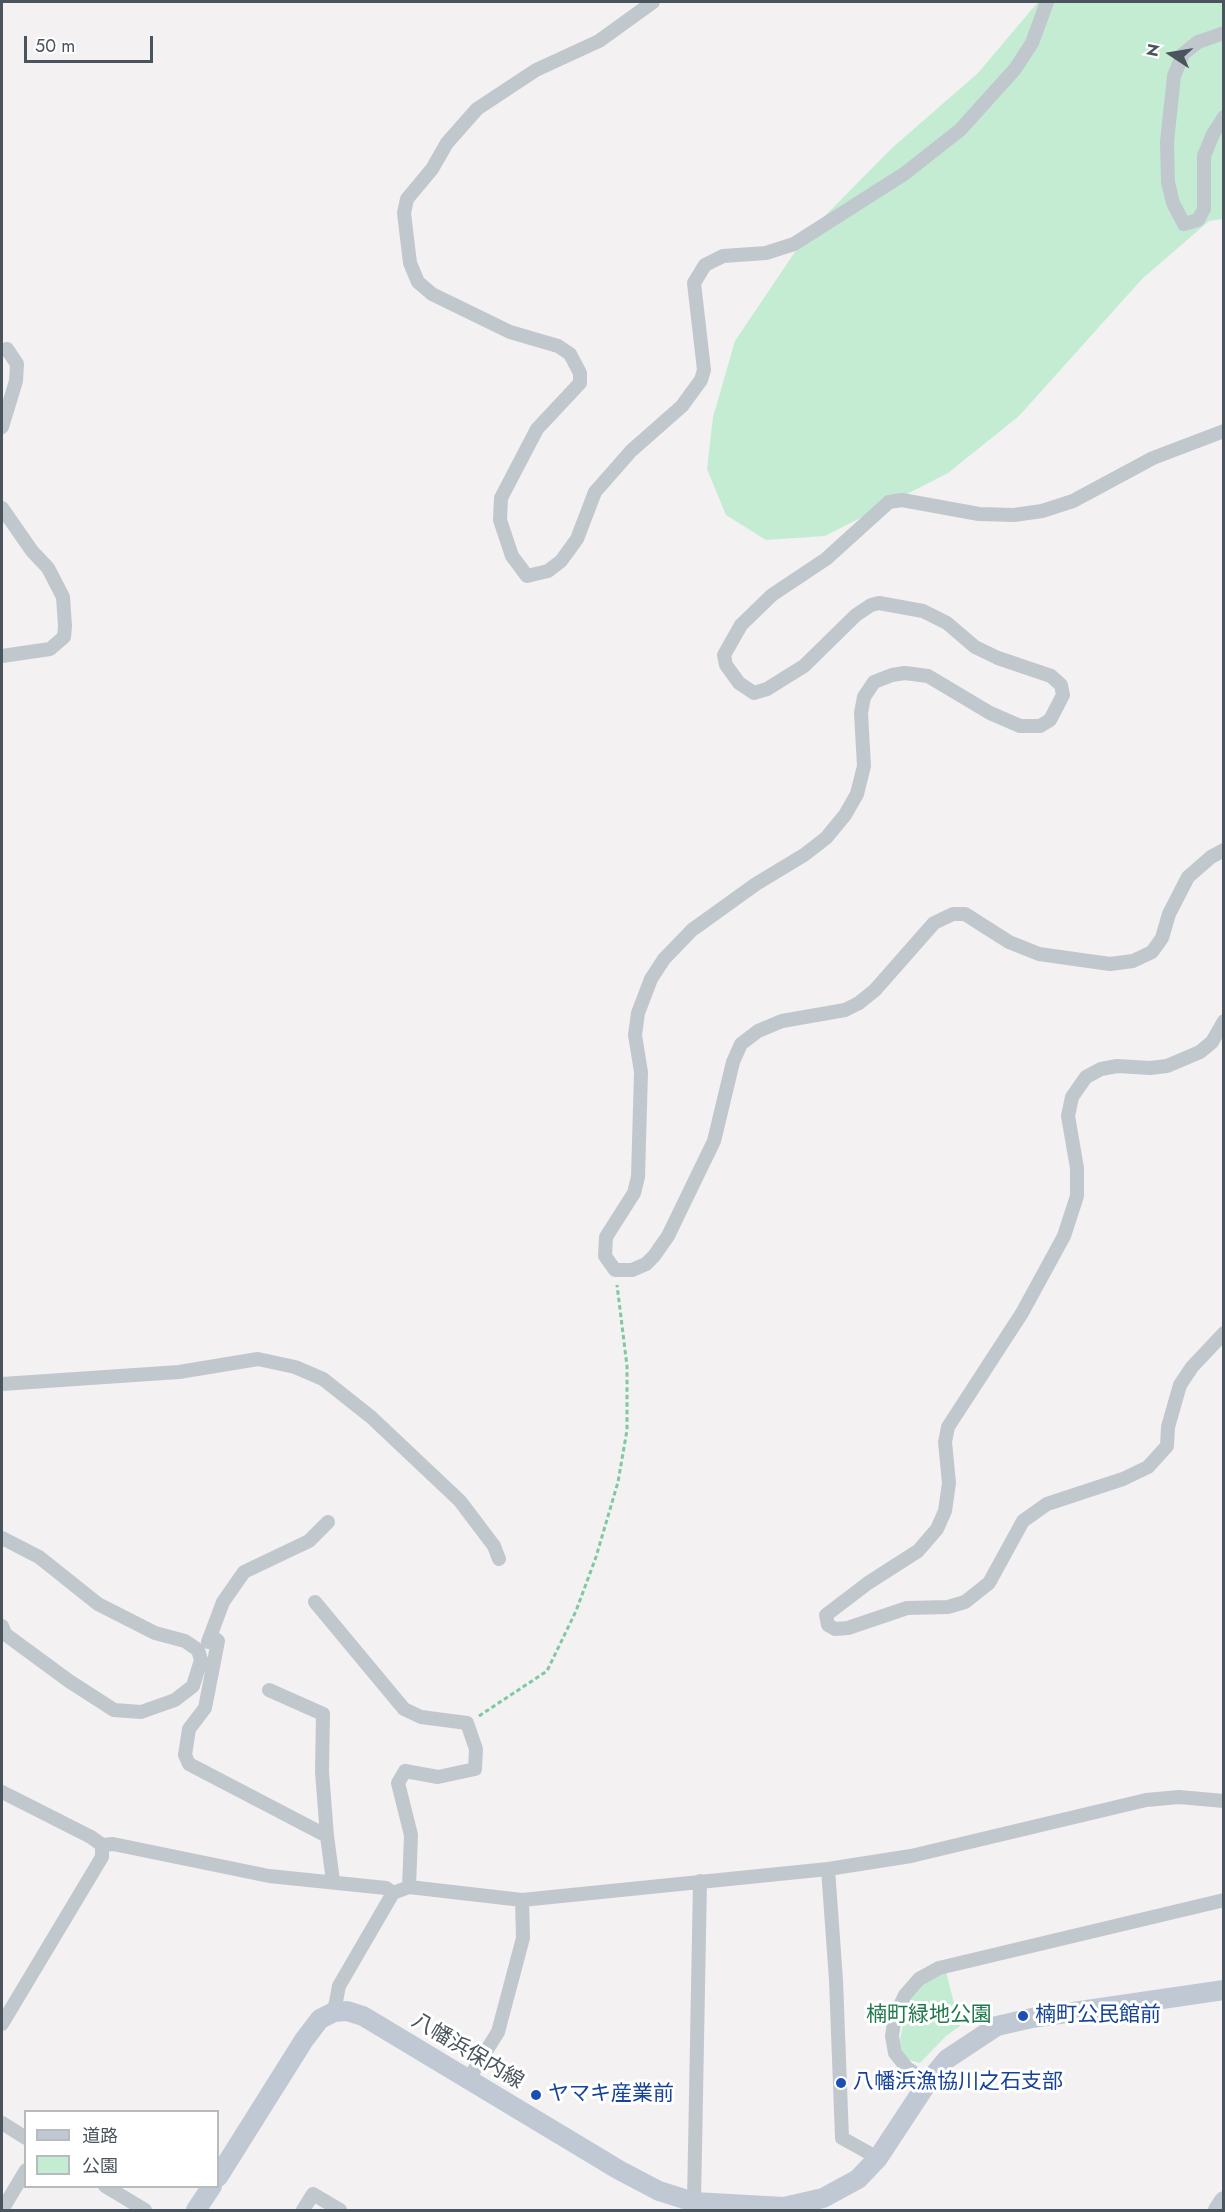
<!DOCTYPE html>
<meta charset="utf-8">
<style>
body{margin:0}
#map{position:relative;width:1225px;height:2212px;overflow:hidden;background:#f3f1f1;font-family:Jost,"Noto Sans JP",sans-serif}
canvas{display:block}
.frame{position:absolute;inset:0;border:3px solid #4a545d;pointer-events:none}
.legend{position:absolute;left:24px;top:2110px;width:195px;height:78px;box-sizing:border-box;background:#fff;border:2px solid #b7bbbe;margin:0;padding:8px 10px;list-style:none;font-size:18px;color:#4a545d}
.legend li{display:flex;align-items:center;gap:12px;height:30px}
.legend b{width:30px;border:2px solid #b7bbbe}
.north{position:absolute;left:1141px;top:24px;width:60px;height:60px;-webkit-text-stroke:4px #fff;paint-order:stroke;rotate:282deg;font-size:16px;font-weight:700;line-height:24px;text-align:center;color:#4a545d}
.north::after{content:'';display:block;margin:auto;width:21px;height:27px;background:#4a545d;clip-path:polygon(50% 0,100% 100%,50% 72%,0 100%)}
.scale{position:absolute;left:24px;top:36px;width:129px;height:27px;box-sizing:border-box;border:3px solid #4a545d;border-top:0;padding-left:8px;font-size:18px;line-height:21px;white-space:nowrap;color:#4a545d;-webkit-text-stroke:4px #fff;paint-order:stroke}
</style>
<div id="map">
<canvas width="1225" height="2212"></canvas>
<div class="frame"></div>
<ul class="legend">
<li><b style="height:8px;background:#c0c9d3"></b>道路</li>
<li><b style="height:16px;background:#c4ecd2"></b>公園</li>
</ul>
<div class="north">N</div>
<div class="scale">50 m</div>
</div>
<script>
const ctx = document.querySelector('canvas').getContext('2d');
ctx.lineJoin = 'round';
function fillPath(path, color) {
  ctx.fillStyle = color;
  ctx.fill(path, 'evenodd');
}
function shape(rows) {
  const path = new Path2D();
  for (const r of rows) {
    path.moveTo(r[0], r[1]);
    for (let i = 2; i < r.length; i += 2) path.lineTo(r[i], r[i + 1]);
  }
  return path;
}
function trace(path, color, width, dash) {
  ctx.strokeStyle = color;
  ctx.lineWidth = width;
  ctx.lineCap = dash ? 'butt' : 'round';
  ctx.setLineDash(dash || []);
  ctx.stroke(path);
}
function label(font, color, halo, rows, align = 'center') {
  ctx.font = font + ' Jost,"Noto Sans JP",sans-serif';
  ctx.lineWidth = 6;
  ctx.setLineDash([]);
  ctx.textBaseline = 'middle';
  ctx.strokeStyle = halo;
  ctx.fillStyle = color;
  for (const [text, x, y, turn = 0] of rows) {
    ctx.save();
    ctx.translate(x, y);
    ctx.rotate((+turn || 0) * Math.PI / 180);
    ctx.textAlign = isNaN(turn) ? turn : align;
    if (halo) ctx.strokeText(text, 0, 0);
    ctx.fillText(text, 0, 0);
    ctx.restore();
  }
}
const green = shape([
 [1038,2,1223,2,1223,219,1209,221,1142,279,1019,416,948,473,825,536,766,540,726,515,707,469,713,417,735,341,807,234,892,148,978,73],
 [946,1972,960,2026,946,2036,920,2063,909,2060,902,2052,900,2040,908,1998,922,1982]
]);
const path = shape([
 [479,1716,547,1671,576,1611,596,1557,618,1482,627,1430,627,1366,617,1285]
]);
const street = shape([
 [653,2,599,41,536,70,477,109,447,143,432,169,407,199,404,213,410,263,418,282,432,294,510,332,558,346,570,354,580,373,580,383,537,429,501,498,500,520,512,556,527,576,548,571,561,561,577,539,595,492,631,451,682,406,701,380,704,370,694,283,705,265,723,256,766,253,794,244,904,174,960,130,1015,69,1032,43,1047,2],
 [1224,33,1198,42,1183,54,1174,76,1167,142,1168,182,1173,203,1184,224,1198,220,1204,209,1204,156,1213,134,1224,117],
 [2,350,7,349,17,364,16,381,2,427],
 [1224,431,1153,458,1073,501,1042,511,1014,515,979,514,902,500,889,502,826,559,772,595,741,625,724,655,726,665,739,683,754,693,767,689,804,666,856,615,871,605,879,603,923,611,947,623,975,647,998,658,1051,676,1061,685,1063,695,1050,720,1040,726,1020,726,990,713,928,676,905,673,892,675,874,682,864,697,861,713,864,766,857,794,845,815,826,838,804,855,756,884,692,930,664,959,651,979,638,1013,635,1035,641,1072,638,1177,634,1193,606,1237,605,1256,615,1270,632,1270,646,1264,654,1256,668,1236,714,1141,733,1062,741,1044,758,1031,782,1021,845,1010,859,1003,875,990,934,923,953,914,965,914,1009,942,1039,954,1110,964,1133,961,1152,952,1162,938,1169,914,1188,877,1211,857,1224,850],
 [2,508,32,551,48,568,63,597,65,626,64,637,50,649,2,656],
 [1224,1021,1212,1042,1200,1052,1167,1066,1150,1068,1117,1066,1101,1069,1086,1077,1072,1097,1068,1116,1077,1168,1077,1196,1064,1236,1022,1313,948,1427,945,1442,949,1483,945,1511,937,1529,918,1551,868,1583,826,1615,828,1625,835,1629,848,1628,907,1608,948,1607,965,1602,989,1583,1023,1521,1047,1504,1123,1479,1148,1467,1167,1446,1168,1427,1180,1385,1192,1367,1224,1333],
 [2,1384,179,1372,258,1359,295,1367,323,1379,371,1417,460,1501,494,1546,499,1559],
 [2,1538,39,1557,98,1604,155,1633,185,1641,198,1650,201,1660,193,1686,175,1700,141,1712,114,1710,69,1681,5,1634,2,1626],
 [315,1602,404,1709,421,1717,467,1723,476,1749,475,1769,438,1777,405,1771,398,1783,411,1835,409,1887],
 [212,1636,218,1641,205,1708,189,1729,185,1755,189,1764,327,1836,322,1772,323,1714,269,1690],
 [208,1642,223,1602,244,1572,309,1541,328,1522],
 [2,1792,91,1837,102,1845,113,1844,269,1876,386,1888,393,1893],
 [327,1836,333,1881],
 [828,1869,836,1980,842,2138,878,2158],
 [334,2012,339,1986,393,1893,409,1887,522,1900,828,1869,911,1856,1146,1800,1179,1797,1224,1801],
 [2,2024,102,1857,102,1845],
 [468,2080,498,2032,523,1938,522,1900],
 [928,2082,907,2068,895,2053,892,2036,895,2016,905,1995,919,1979,939,1968,1224,1900],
 [2,2123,26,2138],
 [105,2186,145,2210],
 [694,2202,700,1881],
 [2,2210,26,2170],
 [303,2210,313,2194,340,2210]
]);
const secondary = shape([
 [218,2177,304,2040,320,2019,334,2012,347,2011,363,2016,619,2170,659,2191,694,2202,784,2207,823,2198,858,2179,878,2158,928,2082,947,2059,997,2026,1032,2018,1224,1990],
 [196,2210,212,2186],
 [1218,2210,1224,2201]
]);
const markers = [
 [1023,2016,6,"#1a4fb4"],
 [841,2083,6,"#1a4fb4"],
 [536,2095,6,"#1a4fb4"]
];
const parkNames = [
 ["楠町緑地公園",929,2016]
];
const transitNames = [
 ["楠町公民館前",1035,2016],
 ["八幡浜漁協川之石支部",853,2083],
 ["ヤマキ産業前",548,2095]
];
const streetNames = [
 ["八幡浜保内線",467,2052,31]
];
fillPath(green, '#c4ecd2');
trace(path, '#7ec8a2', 3, [4.5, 3]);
trace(street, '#c0c8ce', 14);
trace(secondary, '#c0c9d3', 20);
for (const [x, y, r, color] of markers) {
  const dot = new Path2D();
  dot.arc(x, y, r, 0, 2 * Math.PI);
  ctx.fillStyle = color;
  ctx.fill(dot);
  trace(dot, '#fff', 2);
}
label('21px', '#1f794a', '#fff', parkNames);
label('21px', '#164399', '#fff', transitNames, 'left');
label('21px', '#4a545d', '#fff', streetNames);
</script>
